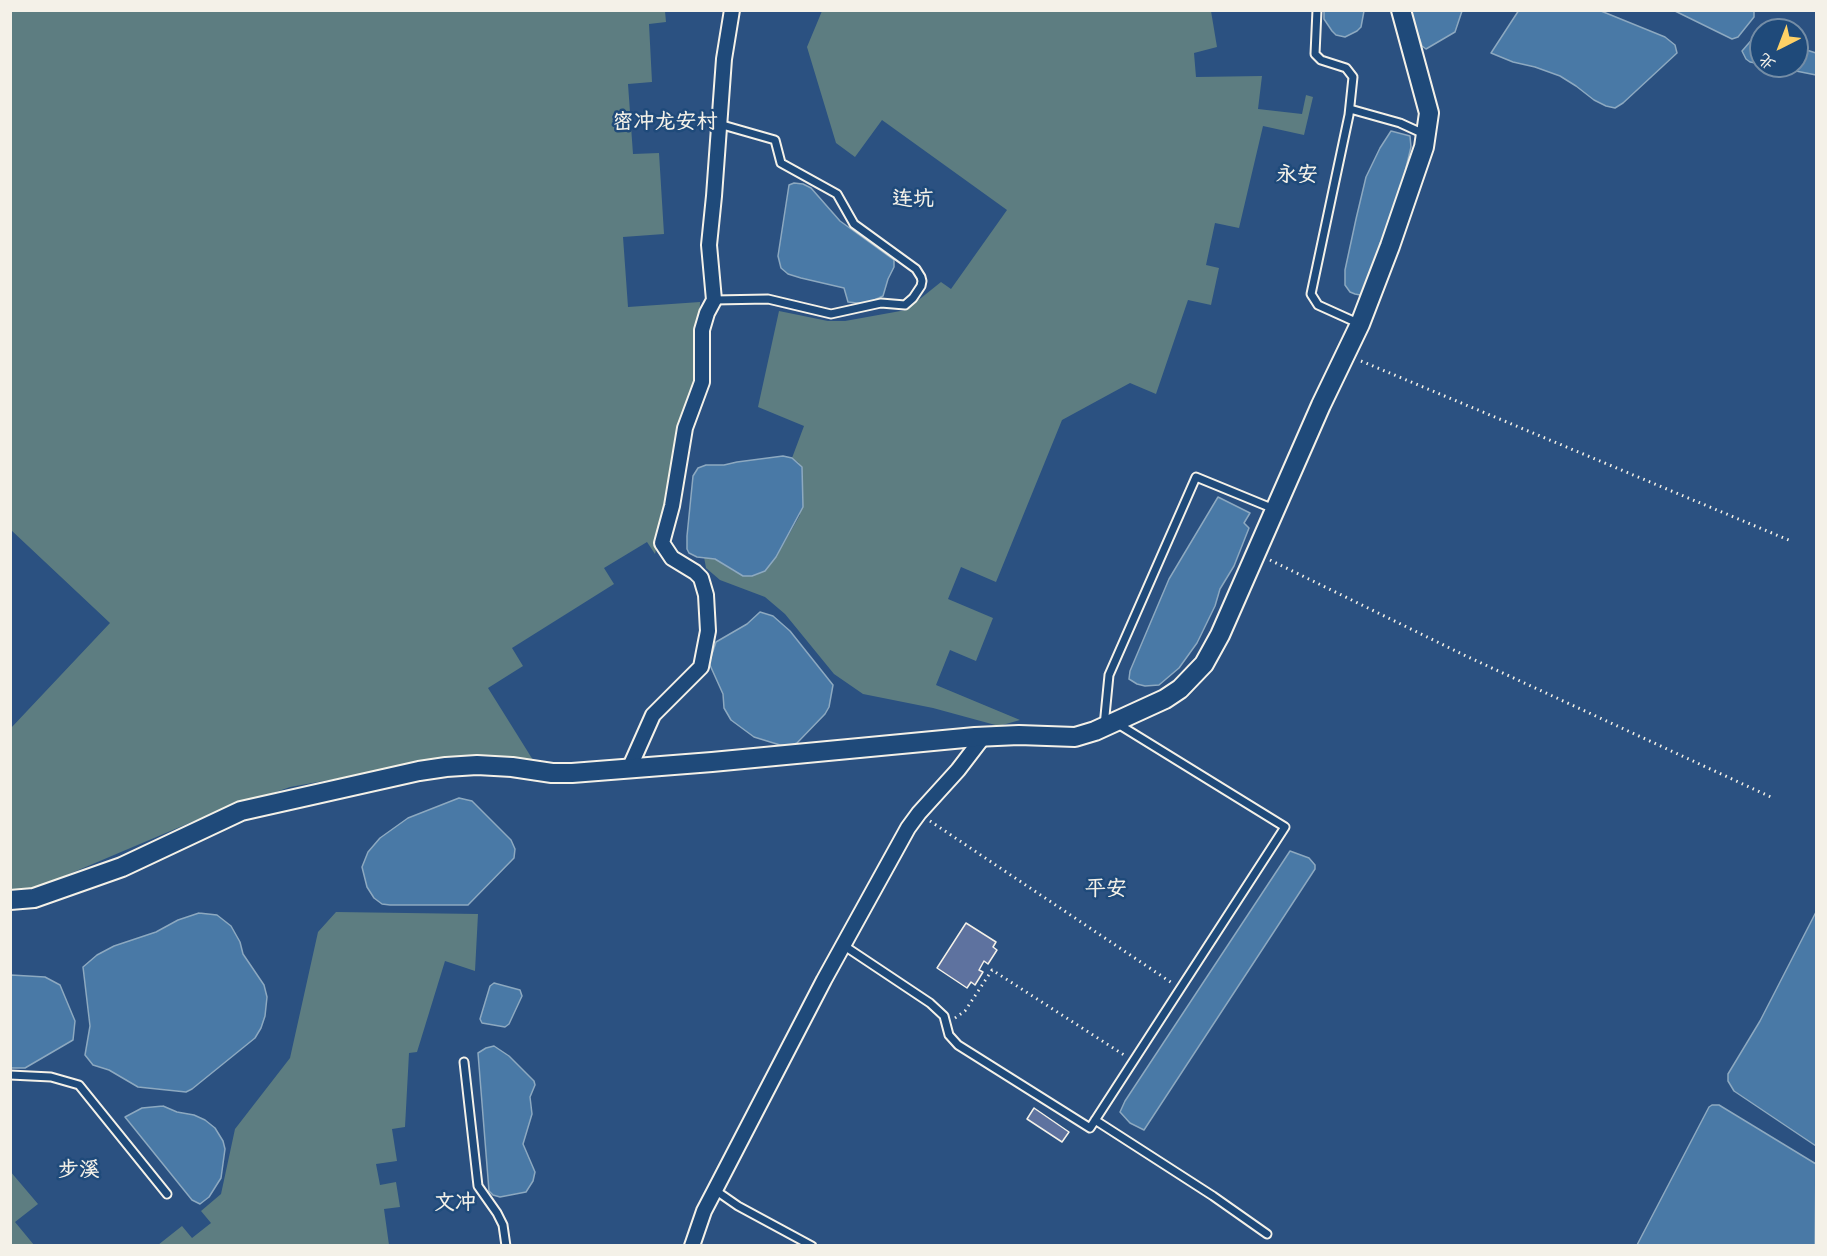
<!DOCTYPE html>
<meta charset="utf-8">
<style>
body{margin:0}
#map{position:relative;width:1827px;height:1256px;overflow:hidden;background:#2b5181;font-family:Dekko,"LXGW WenKai TC",sans-serif}
canvas{display:block}
.frame{position:absolute;inset:0;border:12px solid #f4f1e8;pointer-events:none}
.north{position:absolute;left:1749px;top:18px;width:60px;height:60px;box-sizing:border-box;background:#1f4a7a;border:2px solid #748da6;border-radius:50%;rotate:222deg;font-size:16px;font-weight:700;line-height:24px;text-align:center;color:#f4f1e8}
.north::after{content:'';display:block;margin:auto;width:21px;height:27px;background:#ffd166;clip-path:polygon(50% 0,100% 100%,50% 72%,0 100%)}
</style>
<div id="map">
<canvas width="1827" height="1256"></canvas>
<div class="frame"></div>
<div class="north">北</div>
</div>
<script>
const ctx = document.querySelector('canvas').getContext('2d');
ctx.lineJoin = 'round';
function fillPath(path, color) {
  ctx.fillStyle = color;
  ctx.fill(path, 'evenodd');
}
function shape(rows) {
  const path = new Path2D();
  for (const r of rows) {
    path.moveTo(r[0], r[1]);
    for (let i = 2; i < r.length; i += 2) path.lineTo(r[i], r[i + 1]);
  }
  return path;
}
function trace(path, color, width, dash) {
  ctx.strokeStyle = color;
  ctx.lineWidth = width;
  ctx.lineCap = dash ? 'butt' : 'round';
  ctx.setLineDash(dash || []);
  ctx.stroke(path);
}
function label(font, color, halo, rows, align = 'center') {
  ctx.font = font + ' Dekko,"LXGW WenKai TC",sans-serif';
  ctx.lineWidth = 5;
  ctx.setLineDash([]);
  ctx.textBaseline = 'middle';
  ctx.strokeStyle = halo;
  ctx.fillStyle = color;
  for (const [text, x, y, turn = 0] of rows) {
    ctx.save();
    ctx.translate(x, y);
    ctx.rotate((+turn || 0) * Math.PI / 180);
    ctx.textAlign = isNaN(turn) ? turn : align;
    if (halo) ctx.strokeText(text, 0, 0);
    ctx.fillText(text, 0, 0);
    ctx.restore();
  }
}
const green = shape([
 [11,11,665,11,666,22,649,24,652,82,628,84,633,154,659,153,664,234,623,237,628,307,700,302,698,373,655,554,647,542,604,568,614,584,512,648,523,666,488,688,533,760,458,757,290,787,194,821,48,883,21,892,11,893,11,728,110,623,11,530],
 [822,11,1211,11,1217,47,1194,53,1196,77,1262,76,1258,109,1302,114,1306,95,1313,97,1304,135,1263,126,1239,228,1215,223,1206,265,1219,268,1211,305,1188,300,1156,394,1130,383,1062,420,996,582,961,567,948,599,993,618,976,661,950,650,936,685,1020,720,999,726,933,708,863,694,834,674,785,614,765,597,720,580,706,568,704,557,715,559,735,572,765,571,776,557,800,515,799,463,792,458,804,426,758,407,779,311,828,321,845,321,906,310,941,282,951,289,1007,210,882,120,855,157,836,143,807,47],
 [336,912,478,914,475,971,445,961,417,1052,409,1053,405,1127,392,1129,397,1161,376,1164,380,1185,396,1182,400,1207,384,1209,389,1245,158,1245,182,1226,192,1238,211,1223,201,1211,221,1194,235,1129,290,1058,318,932],
 [10,1171,38,1204,15,1222,34,1245,11,1245]
]);
const water = shape([
 [1519,10,1601,11,1665,37,1675,45,1677,53,1623,103,1615,108,1606,106,1594,100,1576,86,1560,76,1535,67,1513,62,1491,53,1519,10],
 [1324,11,1324,10,1364,11,1361,27,1357,31,1345,37,1336,35,1332,31,1324,19,1324,11],
 [1410,11,1462,11,1455,32,1426,49,1422,46,1410,11],
 [1675,11,1754,11,1754,17,1738,37,1732,39,1675,11],
 [1766,27,1773,30,1761,30,1761,64,1750,62,1746,59,1742,51,1762,28,1766,27],
 [1797,47,1816,53,1816,75,1771,66,1797,66,1797,47],
 [1391,131,1410,136,1411,147,1396,209,1364,291,1360,295,1355,294,1350,292,1345,285,1345,270,1356,219,1366,177,1380,148,1391,131],
 [794,183,803,184,811,188,840,221,894,260,894,267,888,279,883,296,866,304,848,302,844,288,801,278,788,274,781,268,778,256,789,185,794,183],
 [783,456,792,458,802,467,803,507,776,557,765,571,752,576,743,576,715,559,697,557,689,553,687,549,687,536,693,476,698,468,706,465,724,465,737,462,783,456],
 [1218,497,1250,513,1244,523,1249,528,1234,566,1220,589,1215,606,1197,643,1179,668,1159,685,1145,686,1137,684,1129,679,1130,671,1169,579,1218,497],
 [760,612,773,616,790,631,833,685,829,707,825,714,797,743,789,746,780,745,754,737,731,720,724,708,723,694,709,663,716,642,747,624,760,612],
 [459,798,472,801,511,840,515,849,514,858,468,905,390,905,382,904,374,898,367,887,362,867,368,852,380,838,408,818,459,798],
 [1290,851,1309,858,1315,865,1315,869,1144,1130,1130,1123,1120,1112,1125,1101,1290,851],
 [1816,912,1816,1146,1734,1091,1728,1081,1728,1074,1760,1021,1816,912],
 [199,913,217,915,231,926,240,942,243,954,264,985,267,997,265,1016,261,1028,255,1038,192,1089,186,1092,138,1087,109,1070,93,1065,85,1055,90,1026,83,967,97,955,114,946,156,932,178,920,199,913],
 [11,975,45,977,60,985,75,1021,73,1040,25,1068,11,1068,11,975],
 [494,983,520,990,522,996,509,1024,505,1027,482,1023,480,1019,490,986,494,983],
 [494,1046,509,1056,534,1081,535,1085,530,1097,532,1114,523,1144,535,1172,533,1181,526,1192,500,1197,493,1195,489,1191,478,1053,486,1048,494,1046],
 [1712,1105,1719,1105,1816,1164,1815,1245,1637,1245,1709,1107,1712,1105],
 [163,1106,177,1112,194,1115,205,1120,215,1128,223,1141,225,1149,221,1178,209,1197,200,1204,192,1200,125,1117,142,1108,163,1106]
]);
const building = shape([
 [966,923,996,942,993,947,997,950,988,964,984,961,979,970,983,972,975,985,971,982,967,988,937,968,966,923],
 [1034,1108,1069,1132,1062,1142,1027,1119,1034,1108]
]);
const path = shape([
 [1361,361,1791,541],
 [1270,560,1466,656,1773,798],
 [930,821,1172,983],
 [955,1018,965,1011,992,970,1124,1055]
]);
const lane = shape([
 [1317,10,1315,54,1321,60,1346,68,1353,77,1349,115,1311,294,1318,305,1360,324],
 [1350,109,1400,123,1424,134],
 [714,300,768,299,831,314,881,303,905,305,913,298,921,286,922,281,921,277,916,269,854,224,837,194,781,163,775,140,719,124],
 [1104,726,1109,675,1196,477,1274,509],
 [843,945,930,1003,944,1016,949,1035,958,1045,1090,1128,1285,827,1118,724],
 [464,1062,478,1186,497,1213,503,1225,506,1246],
 [10,1075,51,1077,79,1085,167,1194],
 [1095,1120,1213,1196,1267,1234],
 [715,1190,738,1206,812,1246]
]);
const street = shape([
 [629,769,653,715,701,667,708,631,706,595,701,578,695,572,672,558,662,543,672,506,685,428,702,382,702,330,707,313,714,300,709,245,714,196,724,59,732,10],
 [692,1246,704,1211,715,1190,824,980,908,828,919,813,958,770,984,736]
]);
const secondary = shape([
 [10,900,34,898,122,867,241,811,419,771,446,767,477,765,512,767,552,773,572,773,712,762,975,737,1019,735,1075,737,1095,731,1165,699,1180,689,1204,664,1220,635,1321,405,1360,324,1390,246,1424,147,1429,113,1401,10]
]);
const quarterNames = [
 ["密冲龙安村",665,125],
 ["永安",1297,178],
 ["连坑",913,202],
 ["平安",1106,892],
 ["步溪",79,1173],
 ["文冲",455,1206]
];
fillPath(green, '#5d7d81');
fillPath(water, '#4979a6');
trace(water, '#8da9c0', 1.5);
fillPath(building, '#5e729f');
trace(building, '#f4f1e8', 1.5);
trace(lane, '#f4f1e8', 11);
trace(street, '#f4f1e8', 18);
trace(secondary, '#f4f1e8', 22);
trace(path, '#f4f1e8', 3, [1.5, 4.5]);
trace(lane, '#1f4a7a', 7);
trace(street, '#1f4a7a', 14);
trace(secondary, '#1f4a7a', 18);
label('bold 21px', '#f4f1e8', '#1f4a7a', quarterNames);
</script>
